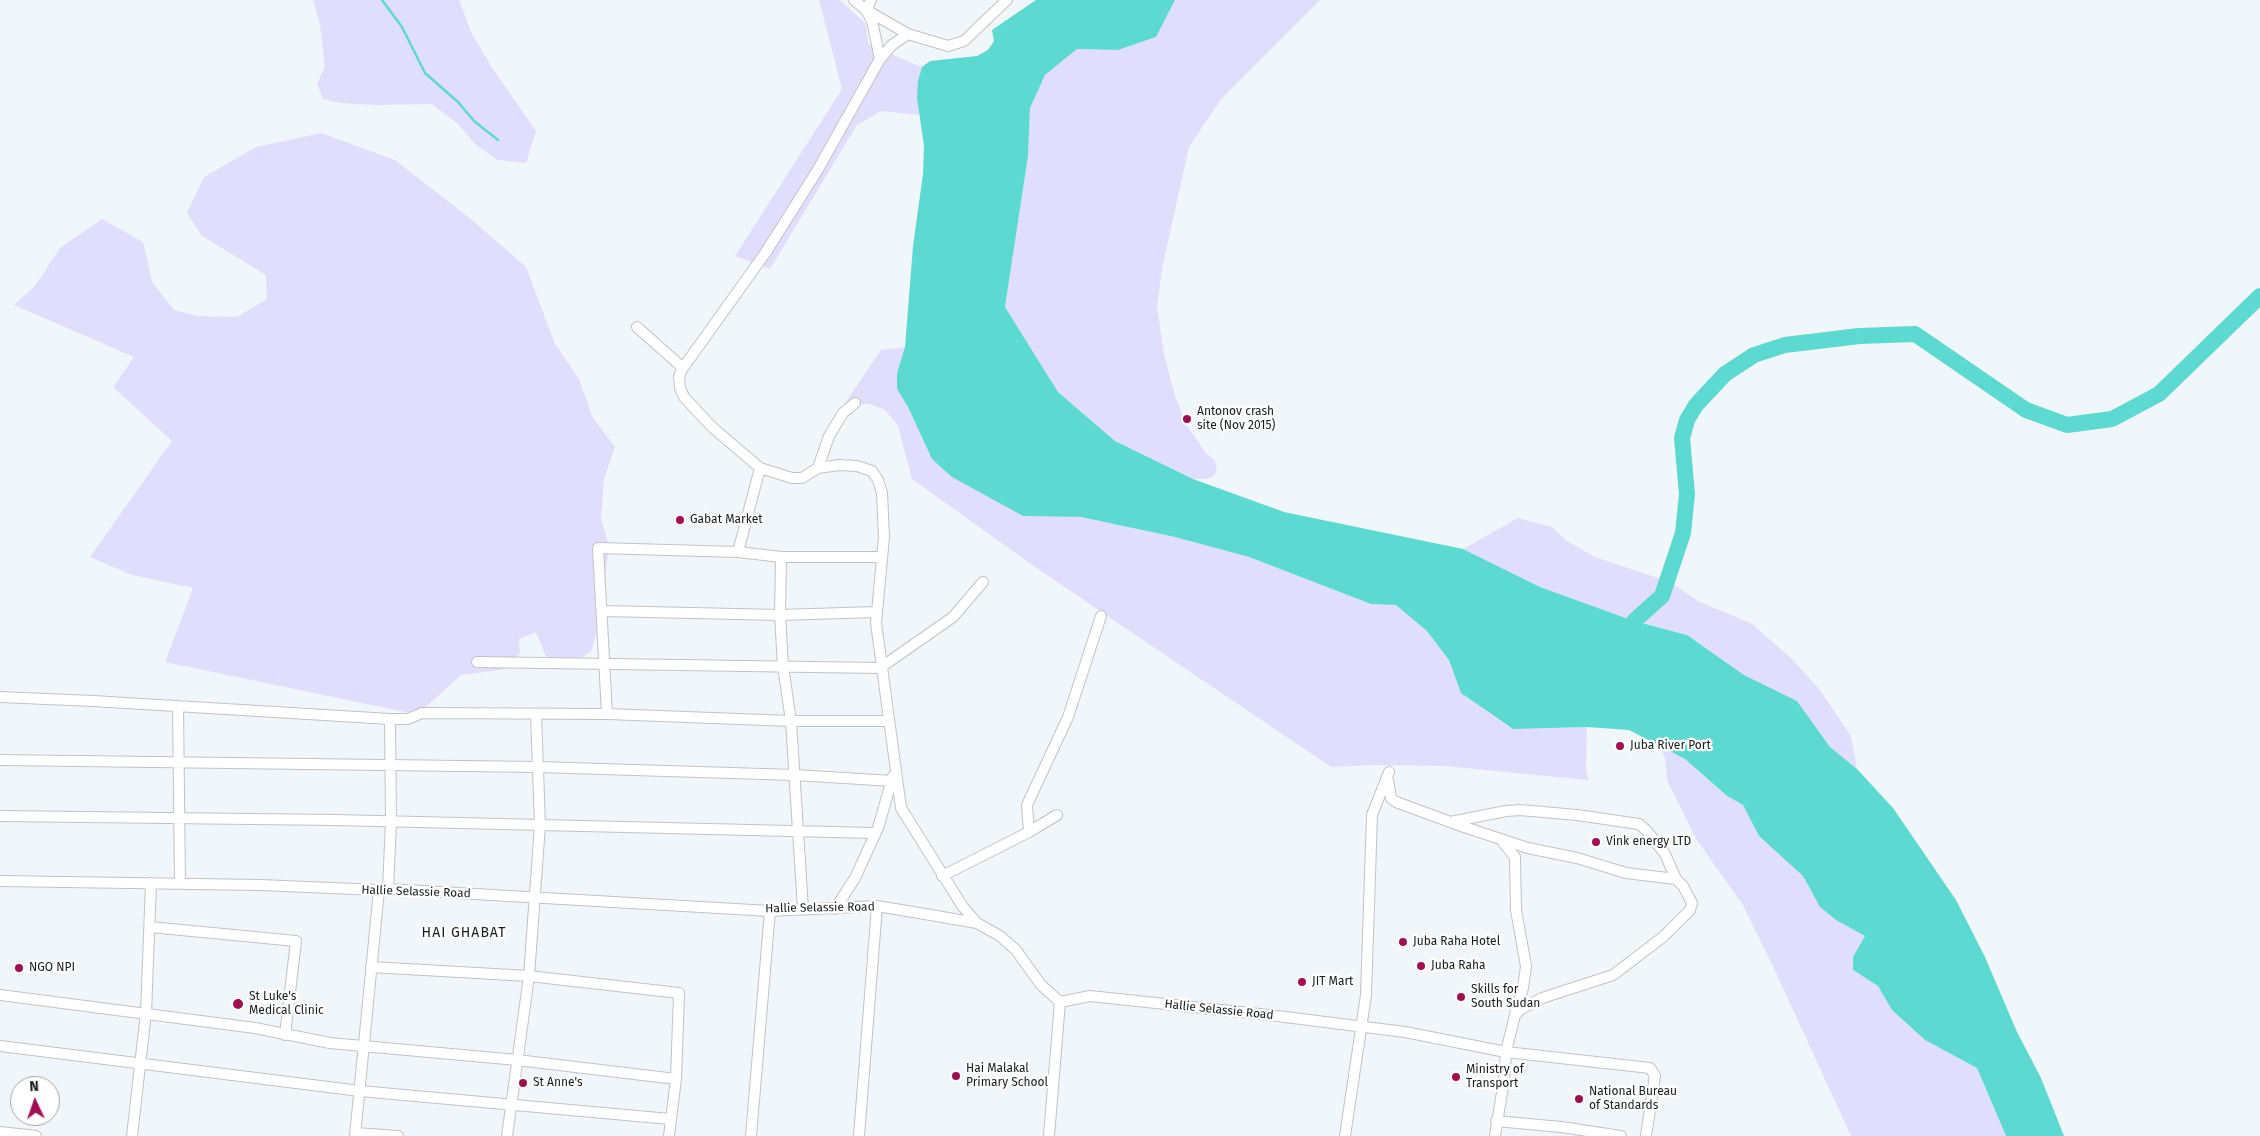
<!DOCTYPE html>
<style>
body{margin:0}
#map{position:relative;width:2260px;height:1136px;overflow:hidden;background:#f1f6fa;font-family:"Fira Sans",sans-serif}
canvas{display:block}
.north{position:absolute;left:10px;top:1076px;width:50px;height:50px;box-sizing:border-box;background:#fff;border:1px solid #a3a3a4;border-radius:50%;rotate:357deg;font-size:14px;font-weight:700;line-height:20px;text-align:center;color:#181a1b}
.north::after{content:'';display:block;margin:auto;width:18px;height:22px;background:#a10e53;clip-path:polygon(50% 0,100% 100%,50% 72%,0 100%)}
</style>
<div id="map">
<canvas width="2260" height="1136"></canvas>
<div class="north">N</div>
</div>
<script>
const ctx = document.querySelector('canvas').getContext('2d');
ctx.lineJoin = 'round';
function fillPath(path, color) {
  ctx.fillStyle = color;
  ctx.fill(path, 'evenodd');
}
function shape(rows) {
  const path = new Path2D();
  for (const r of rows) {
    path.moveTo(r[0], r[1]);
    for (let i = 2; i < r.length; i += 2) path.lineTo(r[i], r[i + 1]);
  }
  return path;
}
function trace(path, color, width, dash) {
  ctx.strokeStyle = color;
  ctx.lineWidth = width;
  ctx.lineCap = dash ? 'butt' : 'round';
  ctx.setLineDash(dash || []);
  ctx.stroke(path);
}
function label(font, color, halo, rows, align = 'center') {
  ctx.font = font + ' "Fira Sans",sans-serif';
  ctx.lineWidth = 4.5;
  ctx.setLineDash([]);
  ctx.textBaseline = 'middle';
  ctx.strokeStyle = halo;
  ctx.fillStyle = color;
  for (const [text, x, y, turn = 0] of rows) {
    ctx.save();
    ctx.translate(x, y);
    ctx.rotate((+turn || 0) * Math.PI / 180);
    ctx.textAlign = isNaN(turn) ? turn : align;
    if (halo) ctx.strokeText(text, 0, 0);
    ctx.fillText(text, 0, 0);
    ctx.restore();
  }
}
const green = shape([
 [313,0,459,0,471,32,491,66,536,131,526,163,498,160,476,145,458,124,432,104,376,105,341,103,323,99,317,84,325,67,320,25],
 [819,0,840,0,865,23,869,45,922,67,918,81,919,115,881,111,857,125,770,269,735,256,842,89],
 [1175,0,1320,0,1222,98,1189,147,1163,264,1157,306,1164,354,1175,396,1188,427,1206,453,1215,461,1217,470,1214,476,1206,479,1193,479,1115,441,1058,392,1005,307,1028,156,1030,108,1045,75,1077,49,1118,50,1156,37],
 [321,133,395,160,472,220,526,267,555,344,579,379,592,416,615,447,604,479,601,519,609,546,600,622,591,651,572,665,549,664,536,632,519,639,520,653,506,669,461,675,428,705,415,714,165,662,193,588,132,575,90,557,172,441,113,387,134,357,14,305,35,286,60,248,102,219,143,242,152,282,174,310,197,316,237,317,267,299,266,275,202,236,187,213,204,177,256,147],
 [905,347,897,373,897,389,908,407,932,459,1023,516,1081,517,1175,537,1249,557,1371,604,1396,605,1427,631,1449,660,1461,693,1512,729,1587,727,1586,766,1588,780,1444,766,1377,765,1331,767,1035,567,912,479,898,426,885,410,870,404,845,403,881,350],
 [1518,518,1552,527,1567,541,1595,557,1670,582,1698,601,1752,624,1792,659,1820,690,1851,736,1857,769,1830,747,1797,701,1744,675,1687,635,1634,621,1540,587,1463,549],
 [1660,746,1685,759,1726,796,1743,805,1759,836,1803,876,1820,907,1836,920,1866,936,1853,957,1853,970,1878,986,1892,1010,1925,1040,1977,1068,2006,1136,1851,1136,1777,975,1743,905,1696,839,1667,780,1665,758]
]);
const water = shape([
 [1036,0,1175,0,1156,37,1118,50,1077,49,1045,75,1030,108,1028,156,1005,307,1058,392,1115,441,1193,479,1284,512,1463,549,1540,587,1634,621,1687,635,1744,675,1797,701,1830,747,1857,769,1893,808,1956,900,1985,957,2017,1032,2041,1078,2064,1136,2006,1136,1977,1068,1925,1040,1892,1010,1878,986,1853,970,1853,957,1865,936,1836,920,1820,907,1803,876,1759,836,1743,805,1727,796,1685,759,1629,730,1587,727,1513,729,1461,693,1449,660,1427,631,1396,605,1371,604,1249,557,1175,537,1081,517,1023,516,952,477,932,459,908,407,897,389,897,373,905,347,913,246,923,174,924,146,917,98,918,81,922,67,930,61,977,56,988,50,994,41,992,30]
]);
const stream = shape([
 [382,0,402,27,425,73,458,102,474,121,498,140]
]);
const river = shape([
 [1634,621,1662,596,1683,533,1687,494,1682,438,1687,420,1696,405,1725,374,1754,355,1785,345,1859,336,1915,334,2026,410,2067,425,2112,419,2159,394,2260,296]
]);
const street = shape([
 [854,0,866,10,872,21,880,59],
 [871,0,866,10,908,34,948,46,964,41,1007,0],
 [908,34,892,45,880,59,817,171,766,252,683,368,679,376,680,388,684,397,712,427,760,468,792,478,802,478,818,468,839,465,857,466,872,471,878,480,882,493,884,537,876,623,901,808,963,907,977,923],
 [637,327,683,368],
 [818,468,829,436,843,413,855,403],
 [738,552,760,468],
 [781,557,780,615,783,666,791,721,803,909],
 [603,611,780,615,875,612],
 [477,662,880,668,953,617,983,582],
 [0,697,93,701,390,719,408,719,422,713,607,714,791,721,889,721],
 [178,707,180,883],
 [607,714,598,548,738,552,781,557,881,557],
 [0,760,538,767,795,775,893,781],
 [1388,780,1391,798,1396,802,1464,827,1528,848,1577,858,1626,873,1676,879],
 [1057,815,1029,832,1027,805,1068,717,1101,616],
 [0,816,335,820,874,833],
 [1450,822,1506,811,1520,810,1577,815,1639,824,1647,831,1665,854,1676,879,1683,886,1692,903,1690,910,1663,937,1613,975,1542,998,1521,1009,1515,1015,1506,1052,1504,1080,1495,1136],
 [1502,841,1515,857,1516,910,1526,966,1523,988,1515,1014],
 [942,876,1029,832],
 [0,881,260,885,379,890,388,889,770,911,877,906,919,913,977,923,1000,936,1016,950,1041,985,1060,1002,1090,996,1269,1015,1405,1032,1506,1052,1650,1068,1655,1076,1646,1136],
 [388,889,391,822,390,719],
 [835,909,855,878,878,828,893,776],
 [150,927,296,941,285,1035],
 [371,967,529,976,679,993,676,1079,669,1136],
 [0,995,255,1028,330,1043,517,1060,676,1079],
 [0,1046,360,1091,670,1119],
 [1496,1121,1561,1127,1621,1136],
 [0,1132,36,1136],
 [356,1133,398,1136],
 [132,1136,146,1013,151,883],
 [355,1136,379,890],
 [507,1136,529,976,540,825,536,714],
 [751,1136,770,911],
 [859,1136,877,906],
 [1049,1136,1060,1002],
 [1345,1136,1366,995,1372,815,1389,772]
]);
const markers = [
 [1187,419,5,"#a10e53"],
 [680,520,5,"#a10e53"],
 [1620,746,5,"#a10e53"],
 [1596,842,5,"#a10e53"],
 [1403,942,5,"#a10e53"],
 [1421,966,5,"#a10e53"],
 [19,968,5,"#a10e53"],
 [1302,982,5,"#a10e53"],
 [1461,997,5,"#a10e53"],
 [238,1004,6,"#a10e53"],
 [956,1076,5,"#a10e53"],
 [1456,1077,5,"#a10e53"],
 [523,1083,5,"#a10e53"],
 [1579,1099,5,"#a10e53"]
];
const poiNames = [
 ["Antonov crash",1197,412],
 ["site (Nov 2015)",1197,426],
 ["Gabat Market",690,520],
 ["Juba River Port",1630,746],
 ["Vink energy LTD",1606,842],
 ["Juba Raha Hotel",1413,942],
 ["Juba Raha",1431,966],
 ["NGO NPI",29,968],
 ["JIT Mart",1312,982],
 ["Skills for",1471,990],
 ["South Sudan",1471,1004],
 ["St Luke's",249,997],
 ["Medical Clinic",249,1011],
 ["Hai Malakal",966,1069],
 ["Primary School",966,1083],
 ["Ministry of",1466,1070],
 ["Transport",1466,1084],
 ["St Anne's",533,1083],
 ["National Bureau",1589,1092],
 ["of Standards",1589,1106]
];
const streetNames = [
 ["Hallie Selassie Road",416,892,2],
 ["Hallie Selassie Road",820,908,-1],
 ["Hallie Selassie Road",1219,1010,6]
];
const neighbourhoodNames = [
 ["HAI GHABAT",464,933]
];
fillPath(green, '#e0defc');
fillPath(water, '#5cd9d1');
trace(stream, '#5cd9d1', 2.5);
trace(river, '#5cd9d1', 16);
trace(street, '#bfc3c7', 12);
trace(street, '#fff', 10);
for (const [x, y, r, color] of markers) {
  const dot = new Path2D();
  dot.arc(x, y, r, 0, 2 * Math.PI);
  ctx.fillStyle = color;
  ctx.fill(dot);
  trace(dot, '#fff', 2);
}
label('12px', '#181a1b', '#fff', poiNames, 'left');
label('12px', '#181a1b', '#fff', streetNames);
ctx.letterSpacing = '1px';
label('14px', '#181a1b', '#fff', neighbourhoodNames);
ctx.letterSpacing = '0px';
</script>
